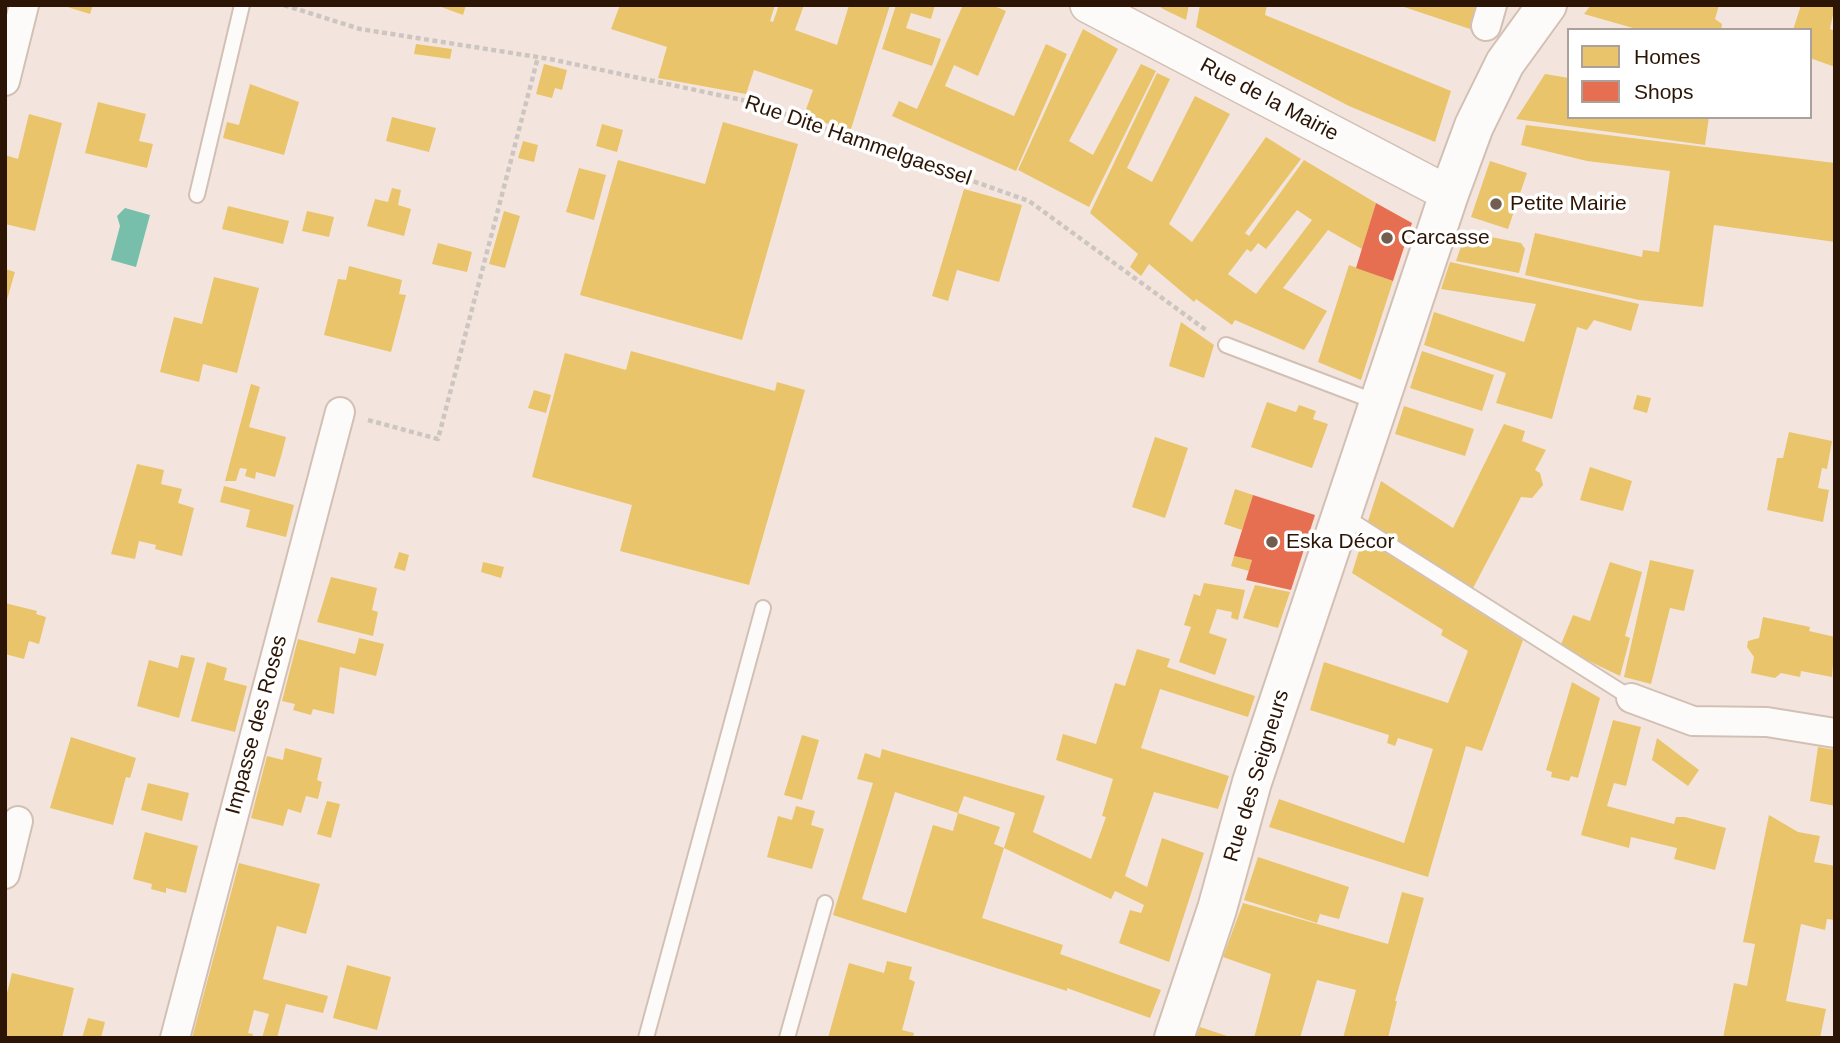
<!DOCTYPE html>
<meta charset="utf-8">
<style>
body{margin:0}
#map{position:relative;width:1840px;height:1043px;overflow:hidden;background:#f3e5dd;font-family:Arial,sans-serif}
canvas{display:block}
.frame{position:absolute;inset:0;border:7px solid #2c1505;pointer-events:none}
.legend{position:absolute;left:1567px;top:28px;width:245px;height:91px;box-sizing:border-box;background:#fff;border:2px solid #aba19b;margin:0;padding:9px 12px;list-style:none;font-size:21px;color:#2c1505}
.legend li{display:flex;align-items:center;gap:14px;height:35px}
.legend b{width:35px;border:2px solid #aba19b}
</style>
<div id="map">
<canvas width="1840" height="1043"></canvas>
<div class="frame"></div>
<ul class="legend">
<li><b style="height:19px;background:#e9c46a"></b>Homes</li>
<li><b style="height:19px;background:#e76f51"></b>Shops</li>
</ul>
</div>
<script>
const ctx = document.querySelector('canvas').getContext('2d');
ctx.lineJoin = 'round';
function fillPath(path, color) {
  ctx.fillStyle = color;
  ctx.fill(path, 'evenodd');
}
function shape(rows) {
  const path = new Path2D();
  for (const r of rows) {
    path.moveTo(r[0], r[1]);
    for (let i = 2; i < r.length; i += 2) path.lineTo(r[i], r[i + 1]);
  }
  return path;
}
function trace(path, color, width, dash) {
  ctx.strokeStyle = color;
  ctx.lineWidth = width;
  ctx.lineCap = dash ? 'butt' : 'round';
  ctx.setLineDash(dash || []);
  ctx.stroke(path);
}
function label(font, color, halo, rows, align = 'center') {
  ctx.font = font + ' Arial,sans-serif';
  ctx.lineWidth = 7;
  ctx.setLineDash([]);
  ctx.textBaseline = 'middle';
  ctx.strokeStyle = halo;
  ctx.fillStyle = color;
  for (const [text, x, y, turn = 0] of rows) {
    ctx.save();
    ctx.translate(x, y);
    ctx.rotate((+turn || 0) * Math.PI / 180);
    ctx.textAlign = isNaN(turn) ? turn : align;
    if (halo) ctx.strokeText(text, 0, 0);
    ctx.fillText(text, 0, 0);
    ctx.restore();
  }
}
const water = shape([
 [125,208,150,215,136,267,111,260,120,226,117,216]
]);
const homes = shape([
 [61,5,93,5,90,14],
 [436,5,466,5,463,15],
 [620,5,775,5,770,21,773,22,779,5,804,5,795,30,837,45,849,5,890,5,850,132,804,115,813,90,754,70,746,94,658,78,667,47,611,29],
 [896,5,935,5,931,19,911,13,906,28,941,39,932,66,882,49],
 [963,5,992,5,1006,11,978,76,954,65,945,86,1014,116,1046,44,1067,54,1016,171,892,116,899,101,917,109],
 [1157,5,1189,5,1186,20,1165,10],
 [1200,5,1267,5,1265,15,1451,91,1435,142,1349,106,1196,27],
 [1398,5,1478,5,1470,29],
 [1591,5,1719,5,1715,19,1722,24,1721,30,1640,30,1584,14],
 [1801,5,1835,5,1830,29,1835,31,1835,67,1810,58,1810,30,1793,30],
 [1083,29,1118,49,1069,141,1093,155,1141,64,1156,71,1089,207,1018,170],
 [416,44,452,49,450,59,414,54],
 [544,64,567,70,562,90,555,88,552,98,536,94],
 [1157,73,1170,79,1127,168,1152,182,1195,96,1230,114,1169,224,1192,242,1266,137,1301,159,1245,233,1249,236,1304,160,1376,203,1362,249,1328,230,1283,288,1327,311,1304,350,1235,320,1232,325,1196,299,1194,302,1149,264,1141,276,1130,267,1138,254,1090,213],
 [1297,210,1312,220,1256,294,1228,274,1247,249,1251,252,1258,243,1266,249],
 [1545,74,1569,78,1569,117,1709,117,1705,145,1516,119],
 [250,84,299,102,284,155,223,138,227,122,239,125],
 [98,102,146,114,139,141,153,144,147,168,85,153],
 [29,114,62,123,35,231,5,224,5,155,18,159],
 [392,117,436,128,429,152,386,141],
 [723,122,798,144,742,340,580,295,618,160,705,184],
 [602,124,623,130,617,152,596,146],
 [1526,125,1835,163,1835,242,1714,225,1703,307,1639,300,1525,275,1535,233,1642,257,1643,250,1659,252,1670,171,1587,161,1521,145],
 [523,141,538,145,534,162,518,158],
 [1490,161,1527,173,1508,229,1471,217],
 [579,168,606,175,594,220,566,212],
 [392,188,401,190,398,205,411,209,404,236,367,226,375,199,388,202],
 [964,189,1022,205,999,282,957,270,948,301,932,296],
 [228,206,289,221,283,244,222,229],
 [307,211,334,217,329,237,302,231],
 [504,211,520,216,505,268,489,264],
 [1466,232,1521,243,1525,249,1519,273,1456,261],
 [438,243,472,252,467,272,432,264],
 [1450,262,1639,304,1631,331,1594,320,1587,330,1577,327,1552,419,1496,403,1506,373,1424,345,1434,312,1524,342,1536,304,1441,289],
 [1349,265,1393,281,1361,380,1318,362],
 [349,266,402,280,399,294,406,295,391,352,324,335,338,279,346,280],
 [5,269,15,272,6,303,5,303],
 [214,277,259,288,237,373,203,364,199,382,160,372,174,317,202,324],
 [1181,322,1214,345,1204,378,1169,366],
 [631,351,775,391,777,382,805,390,749,585,620,551,632,505,532,477,565,353,626,370],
 [1422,351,1494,375,1482,411,1410,388],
 [251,384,260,387,249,427,286,437,282,453,275,477,256,472,255,479,245,476,247,469,240,468,236,481,225,481],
 [534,390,551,395,546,413,528,408],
 [1637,395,1651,398,1647,413,1633,409],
 [1267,402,1296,412,1299,405,1316,411,1313,419,1328,424,1312,468,1251,447],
 [1404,406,1474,429,1465,456,1395,434],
 [1504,424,1525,431,1522,441,1546,450,1535,470,1540,473,1543,485,1532,498,1521,497,1472,590,1367,524,1381,481,1453,528],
 [1789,432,1832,441,1827,469,1822,468,1818,488,1829,490,1823,522,1767,510,1777,458,1783,458],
 [1155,437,1188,448,1165,518,1132,507],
 [137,464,164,470,161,484,182,489,178,503,194,508,182,556,155,549,156,545,139,541,135,559,111,554],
 [1590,467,1632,481,1623,511,1580,500],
 [224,486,294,505,286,537,246,527,250,510,220,502],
 [1235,489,1253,495,1242,530,1224,524],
 [1363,538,1523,640,1482,751,1466,746,1428,877,1269,827,1279,799,1404,843,1433,749,1398,738,1395,746,1387,743,1389,735,1310,710,1324,662,1448,703,1468,651,1441,635,1443,630,1352,573],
 [399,552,409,555,405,571,394,568],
 [1234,556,1252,560,1249,571,1231,566],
 [1650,560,1694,570,1684,611,1670,608,1651,684,1624,677],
 [483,562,504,567,501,578,481,572],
 [1610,562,1642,572,1625,636,1630,638,1620,676,1560,647,1573,615,1590,621],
 [331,577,377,588,372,610,378,612,373,636,317,622],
 [1204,583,1245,590,1238,620,1231,618,1232,612,1217,609,1209,633,1227,639,1215,675,1179,662,1191,627,1184,625,1194,594,1200,596],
 [1255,585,1290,592,1278,628,1243,618],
 [5,603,37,611,36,614,46,617,39,644,29,641,24,659,5,654],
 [1763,617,1810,627,1809,631,1835,637,1832,677,1801,671,1800,677,1781,673,1775,678,1751,673,1754,657,1747,647,1748,641,1759,638],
 [359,638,384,644,376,676,340,667,334,714,313,709,311,715,293,710,295,704,282,701,298,639,355,654],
 [1137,649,1170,659,1167,667,1255,696,1248,717,1160,689,1141,748,1229,776,1218,809,1154,792,1125,876,1147,887,1162,838,1204,853,1169,962,1119,943,1130,910,1141,913,1144,905,1115,891,1111,899,1004,848,1015,813,964,796,958,813,1000,827,994,844,1004,848,982,918,1063,945,1060,954,1161,990,1150,1018,1067,988,1067,991,833,915,873,783,857,779,865,753,880,758,882,749,1045,796,1033,832,1091,859,1106,817,1102,816,1113,779,1056,760,1063,734,1096,744,1115,683,1125,686],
 [895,792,958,813,953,831,933,825,906,913,862,899],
 [181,655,195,658,179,718,137,706,149,660,178,668],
 [207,662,227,668,224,680,247,686,235,732,191,721],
 [1572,682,1600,698,1578,778,1571,776,1569,781,1551,777,1552,772,1546,770],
 [1613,720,1641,727,1626,786,1614,783,1607,806,1674,824,1676,817,1685,817,1726,828,1715,870,1674,859,1677,848,1656,843,1631,837,1629,848,1581,835],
 [802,735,819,740,802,800,784,795],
 [71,737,136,758,130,778,126,777,113,825,50,808],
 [1657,738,1699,770,1688,786,1652,760],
 [1818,747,1835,750,1835,806,1810,801],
 [285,748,322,758,317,780,322,782,318,799,306,796,301,813,288,809,283,826,251,818,267,756,283,760],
 [148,783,189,793,182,821,141,810],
 [327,801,340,804,331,838,317,834],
 [796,806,815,811,811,825,824,829,812,869,767,857,778,816,792,820],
 [1769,815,1798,832,1820,836,1814,862,1835,866,1835,920,1827,919,1825,930,1801,924,1786,1001,1826,1009,1820,1038,1723,1038,1734,983,1747,986,1755,944,1743,942],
 [145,832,198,846,186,893,166,888,166,893,151,889,152,884,133,879],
 [1258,857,1349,887,1339,919,1320,914,1317,923,1244,900],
 [239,863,320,884,306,934,277,926,263,979,328,996,323,1013,286,1004,277,1038,262,1038,269,1014,254,1010,248,1033,253,1034,252,1038,192,1038],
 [1402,892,1424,898,1395,1001,1397,1001,1388,1038,1343,1038,1356,990,1317,980,1300,1038,1254,1038,1271,974,1223,957,1243,903,1388,944],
 [887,961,912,967,909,979,915,982,902,1030,914,1033,913,1038,828,1038,849,963,884,973],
 [347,965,391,977,377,1030,333,1018],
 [12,973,74,988,62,1038,5,1038,5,1001],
 [88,1018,105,1022,101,1038,82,1038],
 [1200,1027,1230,1037,1230,1038,1196,1038]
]);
const shops = shape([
 [1376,203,1412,223,1393,281,1356,268],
 [1253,495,1315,515,1291,590,1246,580,1252,560,1234,556]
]);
const path = shape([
 [284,5,360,29,550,59,747,101,1029,201,1206,330],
 [368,420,438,439,538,57]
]);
const service = shape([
 [197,195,242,5],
 [1226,345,1379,403],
 [1344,516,1631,698],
 [646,1038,763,608],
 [787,1038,825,903]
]);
const minor = shape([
 [1486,26,1492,5],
 [5,81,24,5],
 [1631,698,1693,721,1767,722,1835,733],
 [5,874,18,821],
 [175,1038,340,412]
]);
const tertiary = shape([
 [1088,5,1449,194]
]);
const secondary = shape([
 [1174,1038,1217,909,1252,782,1449,194,1474,126,1505,63,1547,5]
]);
const markers = [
 [1496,204,7,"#725e51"],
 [1387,238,7,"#725e51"],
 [1272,542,7,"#725e51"]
];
const streetNames = [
 ["Rue de la Mairie",1269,100,28],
 ["Rue Dite Hammelgaessel",858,141,19],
 ["Impasse des Roses",257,725,-75],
 ["Rue des Seigneurs",1257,776,-73]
];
const poiNames = [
 ["Petite Mairie",1510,204],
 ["Carcasse",1401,238],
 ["Eska Décor",1286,542]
];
fillPath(water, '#77bfab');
fillPath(homes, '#e9c46a');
fillPath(shops, '#e76f51');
trace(service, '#d3c0b4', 18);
trace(minor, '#d3c0b4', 32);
trace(tertiary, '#d3c0b4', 38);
trace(secondary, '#d3c0b4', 42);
trace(path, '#ccc5c1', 4.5, [5, 3.5]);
trace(service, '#fdfbfa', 14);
trace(minor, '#fdfbfa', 28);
trace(tertiary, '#fdfbfa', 35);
trace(secondary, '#fdfbfa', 38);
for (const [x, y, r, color] of markers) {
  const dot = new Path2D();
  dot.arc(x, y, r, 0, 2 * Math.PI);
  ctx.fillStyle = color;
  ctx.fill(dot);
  trace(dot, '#fff', 2.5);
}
label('21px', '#2c1505', '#fff', streetNames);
label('21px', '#2c1505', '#fff', poiNames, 'left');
</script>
